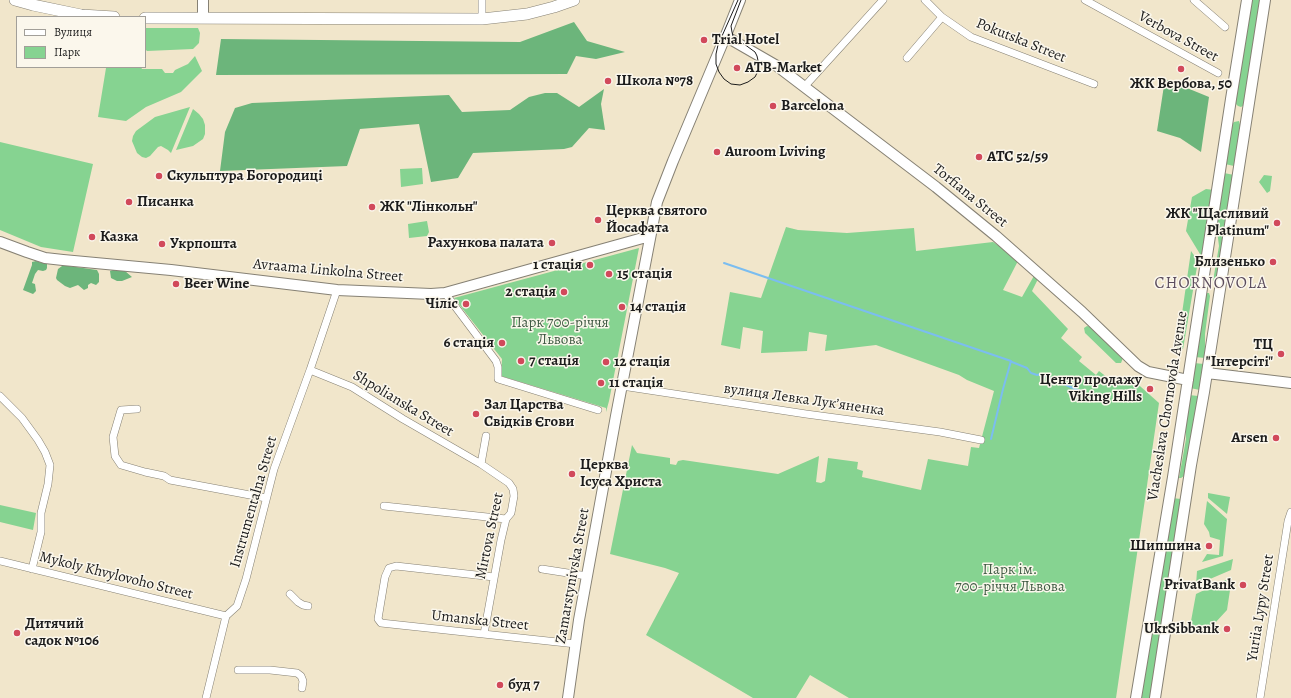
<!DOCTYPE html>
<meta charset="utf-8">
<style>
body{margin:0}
#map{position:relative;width:1291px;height:698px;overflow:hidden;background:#f1e6cb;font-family:Alegreya,serif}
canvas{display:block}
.legend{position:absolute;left:16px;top:16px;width:130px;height:52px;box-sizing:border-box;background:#fbf7ec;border:1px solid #a29f99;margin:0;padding:5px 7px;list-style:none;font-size:12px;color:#1c1c1c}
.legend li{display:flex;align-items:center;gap:8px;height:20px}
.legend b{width:20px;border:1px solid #a29f99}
</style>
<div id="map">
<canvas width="1291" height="698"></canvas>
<ul class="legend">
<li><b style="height:5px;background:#fff"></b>Вулиця</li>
<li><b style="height:11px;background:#86d391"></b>Парк</li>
</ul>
</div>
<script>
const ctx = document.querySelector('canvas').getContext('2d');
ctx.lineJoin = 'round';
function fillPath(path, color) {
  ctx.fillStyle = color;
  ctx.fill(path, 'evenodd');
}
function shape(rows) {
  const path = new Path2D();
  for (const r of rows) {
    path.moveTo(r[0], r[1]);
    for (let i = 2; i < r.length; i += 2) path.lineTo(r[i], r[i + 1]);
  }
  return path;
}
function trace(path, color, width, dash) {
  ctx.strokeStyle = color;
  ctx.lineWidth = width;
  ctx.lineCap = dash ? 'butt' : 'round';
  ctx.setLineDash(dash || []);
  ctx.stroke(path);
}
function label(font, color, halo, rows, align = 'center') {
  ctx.font = font + ' Alegreya,serif';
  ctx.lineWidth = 3;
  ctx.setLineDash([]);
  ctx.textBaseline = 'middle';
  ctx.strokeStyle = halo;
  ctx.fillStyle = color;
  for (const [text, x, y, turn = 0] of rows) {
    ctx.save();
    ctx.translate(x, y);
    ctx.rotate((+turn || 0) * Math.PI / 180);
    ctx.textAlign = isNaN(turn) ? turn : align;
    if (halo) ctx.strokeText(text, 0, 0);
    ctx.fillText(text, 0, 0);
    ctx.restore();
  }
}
const green = shape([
 [1251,0,1261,0,1244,105,1241,107,1238,106,1235,103],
 [145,28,198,28,200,33,199,43,193,49,147,51,145,49],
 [195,56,202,71,181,92,146,107,126,121,98,117,106,68,104,67,141,67,142,69,162,69,165,73,173,73,175,70,188,64],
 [190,107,171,153,168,150,161,146,158,147,150,156,146,158,142,157,137,153,132,141,133,136,136,131,155,117],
 [193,109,199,114,203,119,205,125,205,134,203,139,193,146,176,150],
 [1239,121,1240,125,1234,166,1225,164,1232,125,1234,122],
 [0,142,93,164,73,252,41,247,0,230],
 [422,168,423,184,401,187,400,169],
 [1224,173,1234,175,1217,281,1213,281,1219,246,1216,223],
 [1264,175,1272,176,1270,191,1267,193,1259,182],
 [1206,189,1214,190,1203,259,1186,231,1192,197],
 [427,221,429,232,427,236,409,238,408,224],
 [786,227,798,230,847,233,914,228,916,251,993,242,1019,259,1003,290,1022,297,1035,274,1039,277,1032,291,1068,329,1061,338,1082,357,1079,361,1096,375,1099,371,1112,381,1132,379,1159,403,1116,698,849,698,810,675,796,698,753,698,646,635,679,573,665,568,610,554,632,445,637,453,670,458,670,464,676,465,678,461,683,460,778,474,819,456,816,482,821,483,825,481,828,458,858,462,857,469,863,471,862,477,921,490,928,459,968,466,971,447,979,448,994,391,967,380,959,375,876,345,825,351,827,335,809,332,807,351,761,353,763,331,743,327,740,349,721,345,730,292,761,298],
 [639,248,609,401,606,412,606,408,501,376,502,359,454,298],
 [1191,251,1198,261,1183,349,1177,348],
 [1206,293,1209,293,1210,296,1205,334,1205,358,1195,357],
 [1087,326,1091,327,1123,358,1121,363,1116,363,1085,333,1084,328],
 [1194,363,1204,364,1200,390,1190,388],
 [1189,395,1198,396,1184,476,1181,478,1179,478,1186,439,1185,416],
 [1208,493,1230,497,1227,514,1208,498],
 [1172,498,1181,499,1153,676,1150,698,1140,698],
 [1207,501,1227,519,1223,556,1202,562,1207,554,1219,555,1220,540,1210,537,1209,532,1204,524],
 [0,505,36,513,33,530,0,522],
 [1233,559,1231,570,1196,585,1197,571],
 [1232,577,1227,610,1215,623,1202,634,1189,632,1196,594]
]);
const forest = shape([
 [574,22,587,41,625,52,596,59,576,56,567,74,216,75,221,39,520,42],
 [1165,79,1209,97,1201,152,1180,138,1157,131],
 [604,89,601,104,605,130,589,128,572,147,564,149,473,153,458,178,431,182,419,124,360,129,347,166,220,171,225,132,235,108,252,103,449,95,462,112,510,110,529,97,545,93,557,93,579,107],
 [36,261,42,263,45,262,47,263,47,268,46,270,43,271,38,270,35,274,32,283,35,284,36,291,33,294,23,290,32,265,32,262],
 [62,266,69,266,97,270,99,274,99,282,96,285,91,283,88,285,88,288,84,290,78,285,70,288,65,286,57,280,56,278,58,269],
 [113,270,125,271,132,277,122,281,117,281,111,278,110,271]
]);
const stream = shape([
 [724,263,1011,361,1003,389,991,439],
 [1012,362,1027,368,1031,373,1037,375,1041,374,1082,392]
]);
const street = shape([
 [925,0,942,17,971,37,1094,84],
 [1085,0,1218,73],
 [1194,0,1225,27],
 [482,19,482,0],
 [907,58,942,17],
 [805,86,883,0],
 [445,293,496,361,498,367,498,379,598,410],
 [310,370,352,387,403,419,481,464],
 [622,386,806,414,940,432,981,440],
 [0,396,22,418,38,440,45,452,50,465,48,484,41,513,41,532,32,569],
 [137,409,121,410,113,437,115,456,121,465,145,472,164,476,170,480,266,498],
 [384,506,506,519],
 [0,561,226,616],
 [542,569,587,576],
 [494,577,396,566,389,568,385,577,378,619,381,623,576,644],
 [290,594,298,602,303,605,308,606],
 [484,634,501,540,506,519,511,513,514,496,513,489,509,483,481,464,486,436],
 [238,670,270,670,297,673,301,676,303,681,302,688],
 [206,698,226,616,237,606,246,579,274,469,310,370,337,290],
 [1260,698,1288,521,1291,512]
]);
const secondary = shape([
 [203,18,203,0],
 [725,36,777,66,936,187,996,236,1082,312,1138,366,1148,372,1188,380],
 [0,242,27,252,45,258,63,260,171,270,337,290,431,294,445,293,650,236],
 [1207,373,1291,383],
 [568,698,579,620,616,416,657,202,673,161,728,30,740,0],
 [1136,698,1173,477,1231,99,1247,0],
 [1155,698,1191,465,1204,392,1265,0]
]);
const primary = shape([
 [15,0,33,5,81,15,114,17],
 [145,18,482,19,527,14,554,7,574,0]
]);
const tram = shape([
 [738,0,718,45,716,54,716,64,719,72,724,79,731,84,740,85,748,82,755,77,757,73,759,65,757,56,755,52,733,36,732,32,731,26,741,0]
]);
const markers = [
 [704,40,4,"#d1495b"],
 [737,68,4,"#d1495b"],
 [1181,69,4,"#d1495b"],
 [608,81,4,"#d1495b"],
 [773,106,4,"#d1495b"],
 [717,152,4,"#d1495b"],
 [979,157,4,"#d1495b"],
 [159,176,4,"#d1495b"],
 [129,202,4,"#d1495b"],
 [372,207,4,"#d1495b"],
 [598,220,4,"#d1495b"],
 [1277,223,4,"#d1495b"],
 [92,237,4,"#d1495b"],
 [552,243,4,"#d1495b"],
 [162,244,4,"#d1495b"],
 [1273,262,4,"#d1495b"],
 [590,265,4,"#d1495b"],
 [609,274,4,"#d1495b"],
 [176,284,4,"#d1495b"],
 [564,292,4,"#d1495b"],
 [466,304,4,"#d1495b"],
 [622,307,4,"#d1495b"],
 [502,343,4,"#d1495b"],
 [1281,354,4,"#d1495b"],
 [521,361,4,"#d1495b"],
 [606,362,4,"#d1495b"],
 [601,383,4,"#d1495b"],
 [1150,389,4,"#d1495b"],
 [476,414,4,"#d1495b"],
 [1276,438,4,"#d1495b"],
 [572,474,4,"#d1495b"],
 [1209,546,4,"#d1495b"],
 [1243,585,4,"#d1495b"],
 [1227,629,4,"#d1495b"],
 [17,633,4,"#d1495b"],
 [500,685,4,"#d1495b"]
];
const streetNames = [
 ["Verbova Street",1178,37,29],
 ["Pokutska Street",1021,41,22],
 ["Torfiana Street",970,196,39],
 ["Avraama Linkolna Street",328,271,5],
 ["вулиця Левка Лукʼяненка",804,400,8],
 ["Shpolianska Street",403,404,31],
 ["Viacheslava Chornovola Avenue",1168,406,-81],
 ["Instrumentalna Street",254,502,-74],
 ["Mirtova Street",490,536,-78],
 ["Mykoly Khvylovoho Street",116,576,14],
 ["Zamarstynivska Street",573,576,-80],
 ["Yuriia Lypy Street",1261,608,-81],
 ["Umanska Street",480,621,6]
];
const poiNames = [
 ["Trial Hotel",712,40],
 ["ATB-Market",745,68],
 ["Школа №78",616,81],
 ["ЖК Вербова, 50",1181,84,"center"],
 ["Barcelona",781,106],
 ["Auroom Lviving",725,152],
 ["АТС 52/59",987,157],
 ["Скульптура Богородиці",167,176],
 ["Писанка",137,202],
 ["ЖК \"Лінкольн\"",380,207],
 ["Церква святого",606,211],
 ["Йосафата",606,228],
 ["ЖК \"Щасливий",1269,214,"right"],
 ["Platinum\"",1269,231,"right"],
 ["Казка",100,237],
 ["Рахункова палата",544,243,"right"],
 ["Укрпошта",170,244],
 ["Близенько",1265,262,"right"],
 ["1 стація",582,265,"right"],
 ["15 стація",617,274],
 ["Beer Wine",184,284],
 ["2 стація",556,292,"right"],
 ["Чіліс",458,304,"right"],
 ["14 стація",630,307],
 ["6 стація",494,343,"right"],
 ["ТЦ",1273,345,"right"],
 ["\"Інтерсіті\"",1273,362,"right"],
 ["7 стація",529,361],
 ["12 стація",614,362],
 ["Центр продажу",1142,380,"right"],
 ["Viking Hills",1142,397,"right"],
 ["11 стація",609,383],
 ["Зал Царства",484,405],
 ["Свідків Єгови",484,422],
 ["Arsen",1268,438,"right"],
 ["Церква",580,465],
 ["Ісуса Христа",580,482],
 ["Шипшина",1201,546,"right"],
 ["PrivatBank",1235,585,"right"],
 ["Дитячий",25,624],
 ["садок №106",25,641],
 ["UkrSibbank",1219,629,"right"],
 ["буд 7",508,685]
];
const parkNames = [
 ["Парк 700-річчя",560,323],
 ["Львова",560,340],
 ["Парк ім.",1010,570],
 ["700-річчя Львова",1010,587]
];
const neighbourhoodNames = [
 ["CHORNOVOLA",1211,284]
];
fillPath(green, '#86d391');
fillPath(forest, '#6cb57b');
trace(stream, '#7bbdf0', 2);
trace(street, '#868174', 8);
trace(secondary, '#868174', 12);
trace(primary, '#868174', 12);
trace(street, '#fff', 7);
trace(secondary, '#fff', 10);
trace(primary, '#fff', 11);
trace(tram, '#1c1c1c', 1);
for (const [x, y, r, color] of markers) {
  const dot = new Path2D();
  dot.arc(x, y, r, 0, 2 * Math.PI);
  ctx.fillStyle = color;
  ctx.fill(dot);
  trace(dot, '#fbf7ec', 1.5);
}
label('15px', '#1c1c1c', '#fbf7ec', streetNames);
label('bold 15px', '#1c1c1c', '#fbf7ec', poiNames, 'left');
label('15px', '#415c45', '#fbf7ec', parkNames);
ctx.letterSpacing = '1px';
label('16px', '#5b4c5d', '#fbf7ec', neighbourhoodNames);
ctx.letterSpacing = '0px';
</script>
